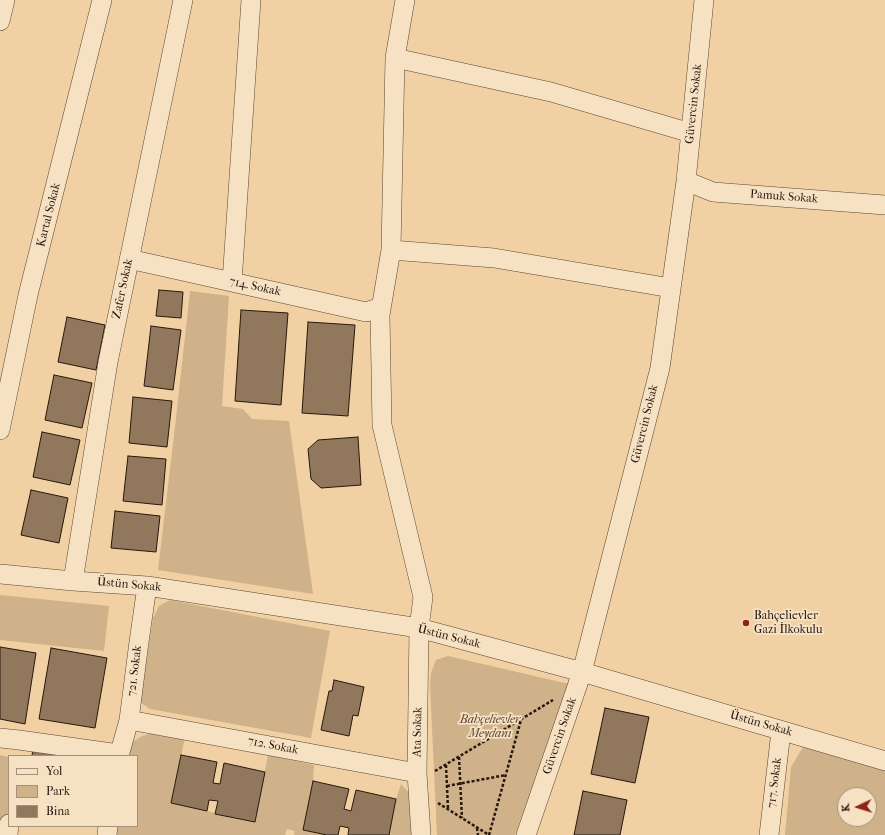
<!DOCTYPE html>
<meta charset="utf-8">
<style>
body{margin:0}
#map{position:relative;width:885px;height:835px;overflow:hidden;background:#f1d1a3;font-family:"IM FELL French Canon",serif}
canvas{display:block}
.legend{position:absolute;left:8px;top:755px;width:130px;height:72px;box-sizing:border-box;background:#f6e1c3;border:1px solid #a4907b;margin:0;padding:5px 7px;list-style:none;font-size:12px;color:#28170f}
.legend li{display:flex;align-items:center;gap:8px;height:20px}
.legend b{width:20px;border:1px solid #a4907b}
.north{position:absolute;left:837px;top:787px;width:40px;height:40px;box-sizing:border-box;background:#f6e1c3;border:1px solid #a4907b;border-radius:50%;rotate:266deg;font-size:11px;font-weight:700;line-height:16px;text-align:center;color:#28170f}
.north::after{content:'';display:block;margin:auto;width:14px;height:18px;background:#8f2418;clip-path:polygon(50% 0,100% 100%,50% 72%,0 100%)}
</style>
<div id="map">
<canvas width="885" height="835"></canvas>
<ul class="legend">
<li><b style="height:5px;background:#f6e1c3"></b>Yol</li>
<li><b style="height:11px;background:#cfb18a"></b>Park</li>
<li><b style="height:11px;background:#91785c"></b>Bina</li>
</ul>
<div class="north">K</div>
</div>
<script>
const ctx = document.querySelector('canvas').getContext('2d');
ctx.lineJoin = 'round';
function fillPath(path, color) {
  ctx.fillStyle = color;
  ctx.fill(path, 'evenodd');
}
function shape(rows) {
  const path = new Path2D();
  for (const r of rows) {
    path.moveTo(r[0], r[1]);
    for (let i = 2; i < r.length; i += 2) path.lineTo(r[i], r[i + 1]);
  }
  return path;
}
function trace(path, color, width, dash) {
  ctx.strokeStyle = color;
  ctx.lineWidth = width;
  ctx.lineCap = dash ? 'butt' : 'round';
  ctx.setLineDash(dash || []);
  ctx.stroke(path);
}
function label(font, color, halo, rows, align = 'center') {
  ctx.font = font + ' "IM FELL French Canon",serif';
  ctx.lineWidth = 3.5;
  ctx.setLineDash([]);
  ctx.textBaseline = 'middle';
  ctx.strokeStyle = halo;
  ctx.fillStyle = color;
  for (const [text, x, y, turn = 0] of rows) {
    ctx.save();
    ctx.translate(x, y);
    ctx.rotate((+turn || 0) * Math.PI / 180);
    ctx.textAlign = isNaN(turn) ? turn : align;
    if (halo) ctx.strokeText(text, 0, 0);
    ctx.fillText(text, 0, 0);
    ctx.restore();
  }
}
const green = shape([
 [190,291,229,296,222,406,243,409,252,419,289,421,313,594,158,570,175,427],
 [0,595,109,606,104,651,0,640],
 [170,600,330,631,311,738,150,709,140,702,153,618,159,606],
 [448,656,569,684,515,835,437,835,430,686,431,673,436,660],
 [158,731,185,737,171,803,255,822,268,755,314,765,313,781,303,830,327,835,294,835,295,831,287,829,285,835,115,835,116,826,137,826,137,756,129,756,131,743,142,736],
 [803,747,885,764,885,835,785,835,791,767],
 [845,795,869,795,869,819,845,819],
 [0,755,9,757,9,809,6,835,0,835],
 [401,784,410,794,413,835,389,835,396,799]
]);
const building = shape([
 [159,290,183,292,181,318,156,316,159,290],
 [241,310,288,313,281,405,235,401,241,310],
 [67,317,105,325,96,370,58,362,67,317],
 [308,322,355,325,348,416,302,413,308,322],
 [151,326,181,330,173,390,144,386,151,326],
 [54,375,92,383,82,428,45,420,54,375],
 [133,397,172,401,167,447,129,443,133,397],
 [42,432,80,440,70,485,33,477,42,432],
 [358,437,361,485,321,488,311,479,308,449,318,440,358,437],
 [128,456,166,459,162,505,123,501,128,456],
 [31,490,68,498,59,543,21,535,31,490],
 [115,511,160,516,156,552,111,548,115,511],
 [0,647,36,653,25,724,0,719,0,647],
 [51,648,107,658,95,728,39,719,51,648],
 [334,680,364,687,358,716,353,715,349,736,321,730,329,691,332,691,334,680],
 [605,708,649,717,635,783,591,774,605,708],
 [33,747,89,756,32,756,33,747],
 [181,755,217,762,213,783,220,784,224,763,265,772,255,822,215,814,218,801,209,800,207,811,171,803,181,755],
 [313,781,349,789,344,809,351,811,356,790,396,799,389,835,348,835,349,828,340,826,338,835,327,835,303,830,313,781],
 [583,791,627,800,620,835,574,835,583,791]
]);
const path = shape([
 [459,757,462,818],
 [446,765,448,809],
 [435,771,553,700],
 [447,786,506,775],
 [438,803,489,835],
 [477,828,478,835],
 [489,835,521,720]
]);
const minor = shape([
 [405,0,395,58,391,250,380,315,382,425,423,597,419,628,417,773,421,835],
 [0,21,5,0],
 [395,58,551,92,691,133],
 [686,181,713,192,885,205],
 [391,250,494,258,671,288],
 [129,259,366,312,381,307],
 [232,282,251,0],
 [0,430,28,295,102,0],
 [0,574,73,581,147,586,419,628,582,672,885,761],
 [73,581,108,362,183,0],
 [129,720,417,773],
 [0,738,19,740,119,754],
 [119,756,129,720,139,642,147,586],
 [8,835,9,824],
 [107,835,108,826],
 [526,835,582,672,660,368,686,181,704,0],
 [769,835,781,731]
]);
const markers = [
 [746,623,4,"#8f2418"]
];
const streetNames = [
 ["Güvercin Sokak",694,104,-84],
 ["Pamuk Sokak",784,197,4],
 ["Kartal Sokak",49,215,-76],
 ["714. Sokak",255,287,12],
 ["Zafer Sokak",123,289,-78],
 ["Güvercin Sokak",645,424,-76],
 ["Üstün Sokak",129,585,5],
 ["Üstün Sokak",449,637,14],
 ["721. Sokak",135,671,-83],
 ["Üstün Sokak",761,724,16],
 ["Ata Sokak",418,732,-89],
 ["Güvercin Sokak",560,736,-71],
 ["712. Sokak",273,746,11],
 ["717. Sokak",775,783,-83]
];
const poiNames = [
 ["Bahçelievler",754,616],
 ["Gazi İlkokulu",754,630]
];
const parkNames = [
 ["Bahçelievler",490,720],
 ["Meydanı",490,734]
];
fillPath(green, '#cfb18a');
fillPath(building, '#91785c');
trace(building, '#28170f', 1);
trace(minor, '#5a4634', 20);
trace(path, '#28170f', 2.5, [3, 2]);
trace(minor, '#f6e1c3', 19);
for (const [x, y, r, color] of markers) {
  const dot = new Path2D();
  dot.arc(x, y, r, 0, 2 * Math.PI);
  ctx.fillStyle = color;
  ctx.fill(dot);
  trace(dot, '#f6e1c3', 1.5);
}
label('12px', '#28170f', '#f6e1c3', streetNames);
label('12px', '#28170f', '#f6e1c3', poiNames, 'left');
label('italic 12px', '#5a4534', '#f6e1c3', parkNames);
</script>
